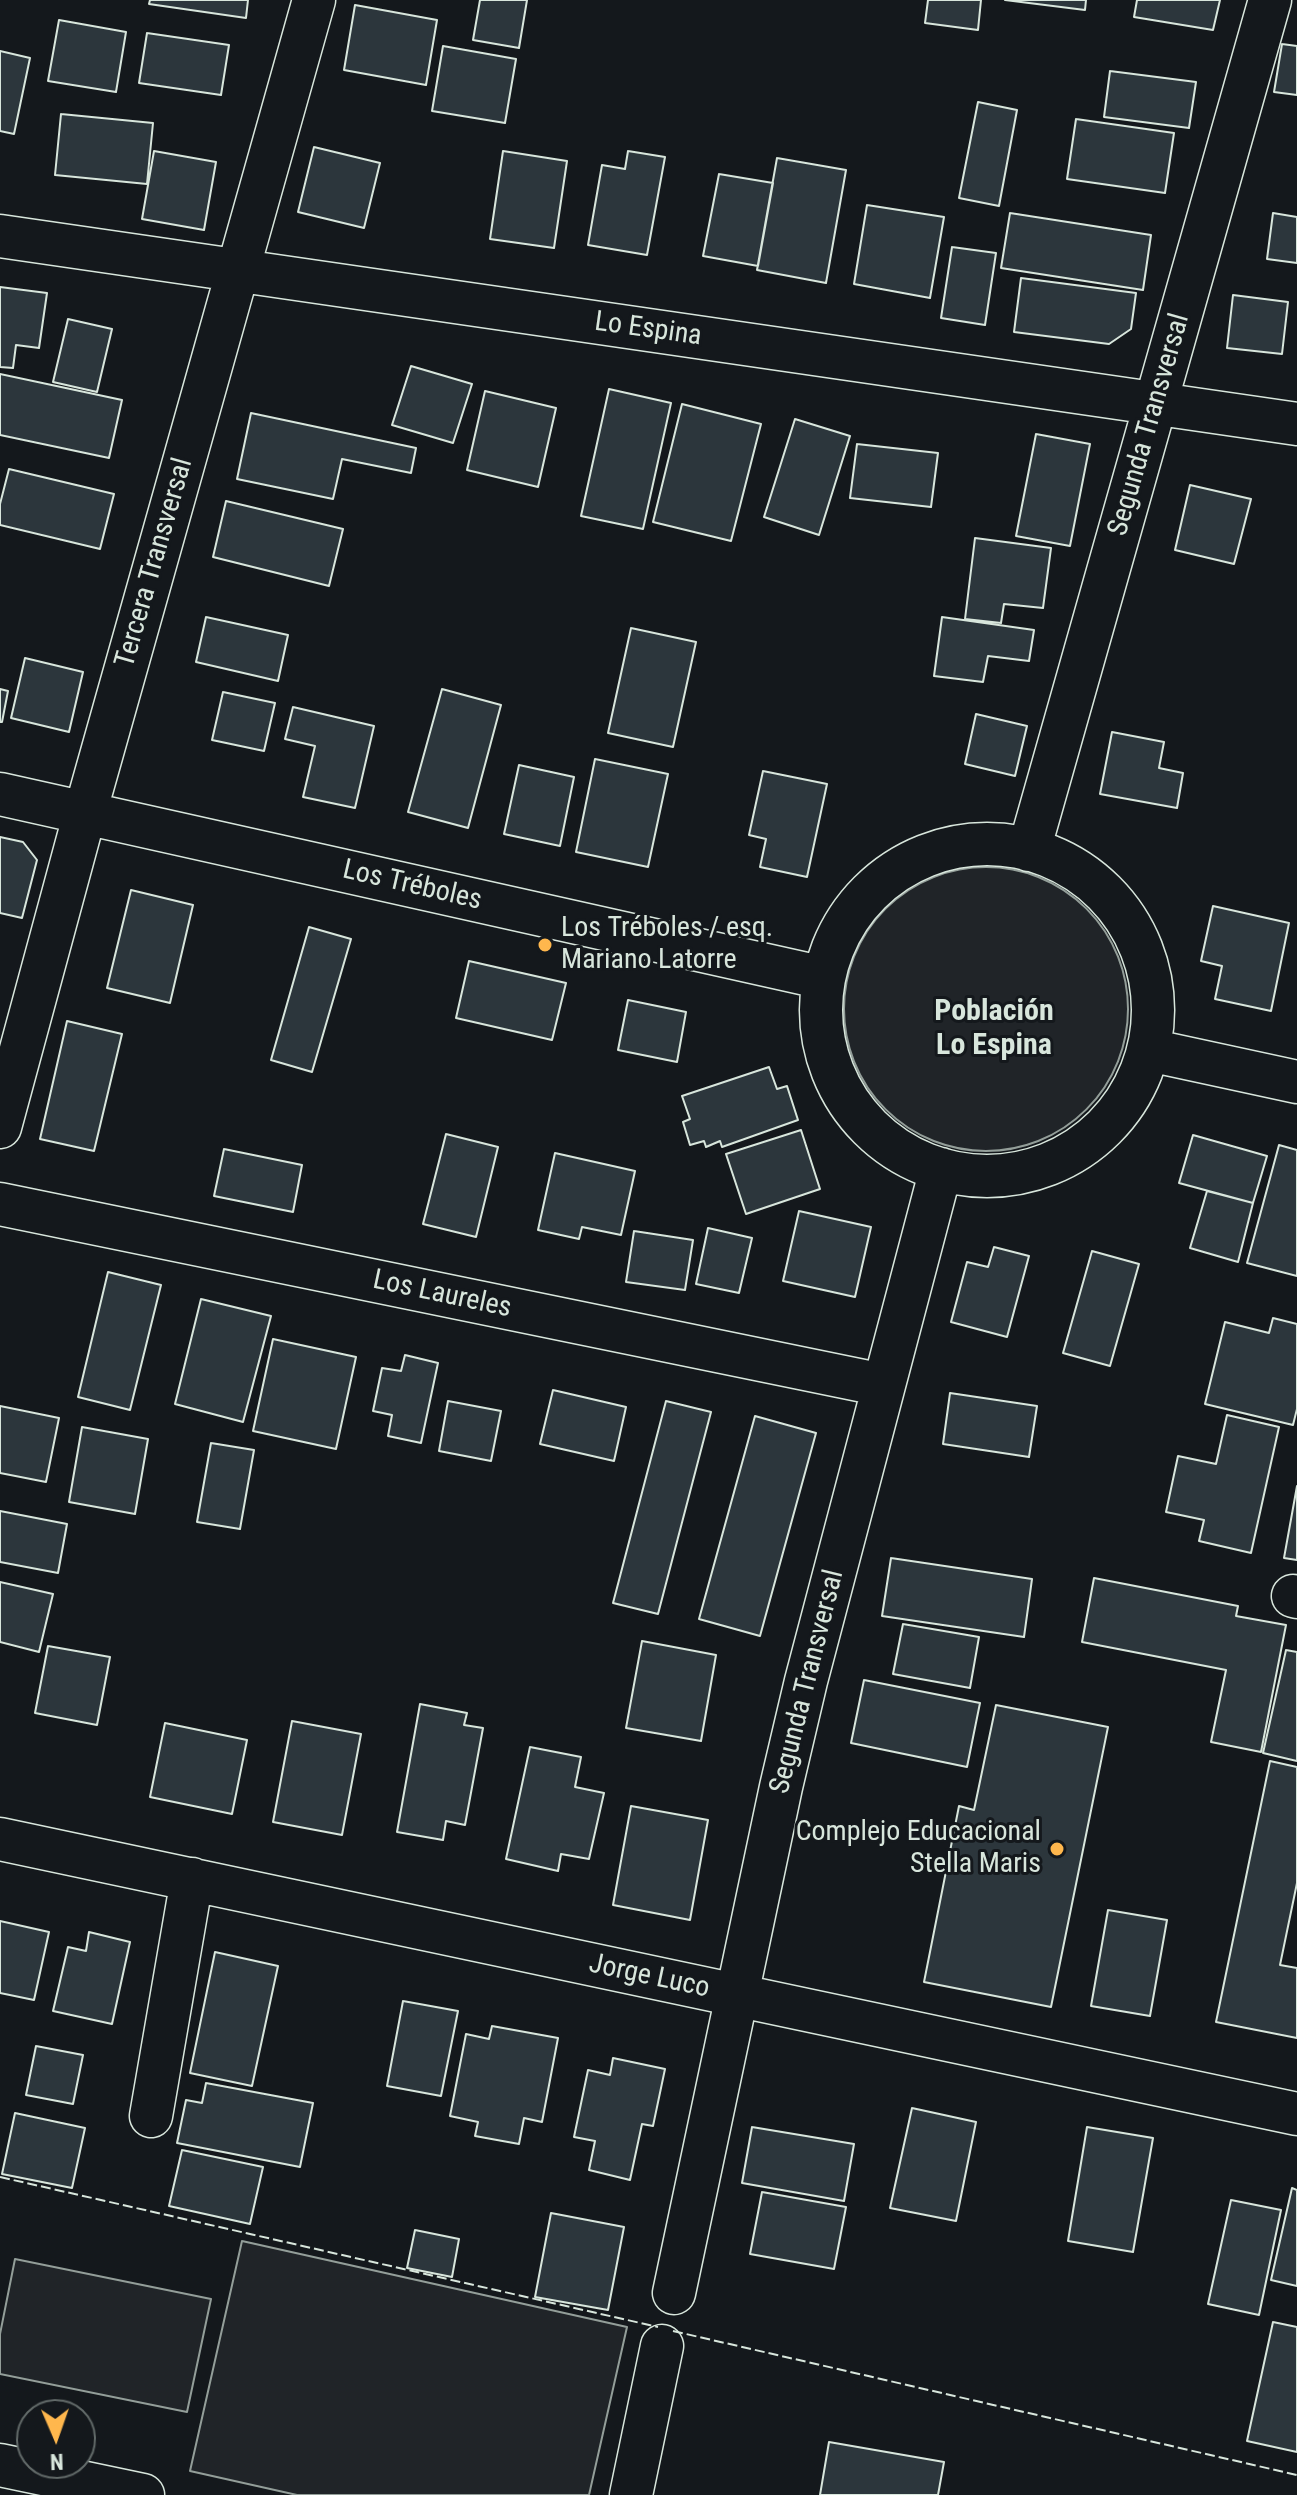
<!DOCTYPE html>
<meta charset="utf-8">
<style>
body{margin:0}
#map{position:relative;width:1297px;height:2495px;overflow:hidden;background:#14181c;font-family:"Roboto Condensed",sans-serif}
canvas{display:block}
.north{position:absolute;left:16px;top:2399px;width:80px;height:80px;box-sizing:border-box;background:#14181c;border:2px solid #626a69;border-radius:50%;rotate:178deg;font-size:22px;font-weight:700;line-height:32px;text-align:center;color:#d8e6dc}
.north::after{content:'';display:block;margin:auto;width:28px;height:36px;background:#ffb74d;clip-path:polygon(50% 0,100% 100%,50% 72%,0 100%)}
</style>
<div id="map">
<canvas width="1297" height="2495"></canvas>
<div class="north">N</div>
</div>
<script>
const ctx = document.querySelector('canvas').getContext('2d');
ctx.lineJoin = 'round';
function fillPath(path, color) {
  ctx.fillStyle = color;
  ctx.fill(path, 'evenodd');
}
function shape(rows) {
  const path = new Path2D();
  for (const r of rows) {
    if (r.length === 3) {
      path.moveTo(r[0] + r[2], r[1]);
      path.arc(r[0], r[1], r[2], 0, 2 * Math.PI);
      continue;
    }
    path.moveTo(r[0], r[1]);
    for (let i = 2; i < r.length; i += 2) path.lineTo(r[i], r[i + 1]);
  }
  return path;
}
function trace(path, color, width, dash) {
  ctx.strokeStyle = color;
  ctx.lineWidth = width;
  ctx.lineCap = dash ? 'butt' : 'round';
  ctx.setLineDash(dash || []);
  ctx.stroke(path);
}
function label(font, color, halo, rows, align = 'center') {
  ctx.font = font + ' "Roboto Condensed",sans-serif';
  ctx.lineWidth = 6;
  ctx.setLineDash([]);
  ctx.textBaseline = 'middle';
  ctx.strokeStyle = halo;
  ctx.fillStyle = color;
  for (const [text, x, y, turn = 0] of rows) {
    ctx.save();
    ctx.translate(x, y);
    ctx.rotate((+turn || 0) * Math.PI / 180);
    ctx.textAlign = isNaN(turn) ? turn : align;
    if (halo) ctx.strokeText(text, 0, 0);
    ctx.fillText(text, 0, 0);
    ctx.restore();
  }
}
const green = shape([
 [986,1009,142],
 [242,2241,627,2327,589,2495,297,2495,190,2471,242,2241],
 [15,2259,211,2299,187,2412,0,2374,0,2334,15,2259]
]);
const building = shape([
 [150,0,248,0,246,18,149,4,150,0],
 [480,0,527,0,519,48,473,40,480,0],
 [928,0,981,0,978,30,925,23,928,0],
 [1005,0,1086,0,1085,10,1005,0],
 [1137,0,1220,0,1213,30,1134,17,1137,0],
 [355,5,437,20,426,85,344,70,355,5],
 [59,20,126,32,116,92,48,81,59,20],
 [147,33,229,45,221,95,139,83,147,33],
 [1282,44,1297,46,1297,95,1274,92,1282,44],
 [443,46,516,59,505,123,432,111,443,46],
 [0,51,30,58,14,134,0,131,0,51],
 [1110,71,1196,82,1189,128,1104,117,1110,71],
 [978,102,1017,110,999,206,959,198,978,102],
 [61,114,153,123,147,184,55,175,61,114],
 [1076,119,1174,133,1165,193,1067,179,1076,119],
 [314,147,380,163,364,228,298,212,314,147],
 [154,151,216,162,204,230,142,219,154,151],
 [503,151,567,161,554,248,490,239,503,151],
 [628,151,665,157,647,255,588,245,602,165,625,169,628,151],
 [777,158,846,170,826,283,757,270,777,158],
 [719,174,773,183,758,266,703,256,719,174],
 [867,205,944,217,930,298,854,284,867,205],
 [1010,213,1151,235,1143,290,1001,268,1010,213],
 [1273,213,1297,217,1297,263,1267,259,1273,213],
 [952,247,996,253,985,325,941,318,952,247],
 [1021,278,1136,293,1131,329,1109,344,1014,332,1021,278],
 [0,287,47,293,39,348,16,345,13,368,0,367,0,287],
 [1233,295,1288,302,1282,354,1227,348,1233,295],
 [68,319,112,329,97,392,53,382,68,319],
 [411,366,472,384,453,443,392,425,411,366],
 [0,374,122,400,109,458,0,435,0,374],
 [609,389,671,403,643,529,581,516,609,389],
 [485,391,556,408,538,487,467,470,485,391],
 [682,404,761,424,731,541,653,522,682,404],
 [251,413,416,448,411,473,342,459,333,499,237,479,251,413],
 [795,419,850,436,819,535,764,517,795,419],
 [1036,434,1090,444,1070,546,1016,536,1036,434],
 [857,444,938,453,931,507,850,498,857,444],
 [9,469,114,494,100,549,0,525,0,504,9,469],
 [1190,485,1251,499,1234,564,1175,550,1190,485],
 [226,501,343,529,329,586,213,557,226,501],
 [975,538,1051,548,1043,608,1004,604,1001,623,965,619,975,538],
 [206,617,288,635,278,681,196,662,206,617],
 [942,617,1034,630,1029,661,988,656,983,682,934,676,942,617],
 [631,628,696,642,673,747,608,733,631,628],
 [25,658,83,672,69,732,11,718,25,658],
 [0,689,8,691,2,722,0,722,0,689],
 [442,689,501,705,468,828,408,812,442,689],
 [223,692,275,703,264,751,212,740,223,692],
 [293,707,374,726,355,808,303,797,315,746,285,739,293,707],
 [976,714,1027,726,1015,776,965,764,976,714],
 [1112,732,1164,742,1159,768,1183,773,1177,808,1100,794,1112,732],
 [595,759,668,774,648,867,576,852,595,759],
 [519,765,574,777,560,846,504,834,519,765],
 [763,771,827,784,807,877,760,867,766,839,749,835,763,771],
 [0,837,23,842,37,860,22,918,0,913,0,837],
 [131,890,193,905,170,1003,107,988,131,890],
 [1213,906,1289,923,1271,1011,1215,999,1222,966,1201,961,1213,906],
 [309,927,351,939,312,1072,271,1060,309,927],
 [469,961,566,983,552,1040,456,1018,469,961],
 [628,1000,686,1012,677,1062,618,1050,628,1000],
 [67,1021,122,1034,94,1151,40,1139,67,1021],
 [769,1067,777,1089,787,1086,798,1120,722,1147,720,1141,706,1147,704,1141,690,1145,683,1122,690,1119,682,1096,769,1067],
 [801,1130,820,1189,746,1214,726,1154,801,1130],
 [446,1134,498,1147,476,1237,423,1224,446,1134],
 [1193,1135,1267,1156,1253,1203,1179,1183,1193,1135],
 [1279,1145,1297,1150,1297,1276,1247,1263,1279,1145],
 [224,1149,302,1165,293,1212,214,1196,224,1149],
 [555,1153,635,1171,621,1235,582,1227,579,1239,538,1230,555,1153],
 [1207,1191,1253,1203,1238,1262,1190,1248,1207,1191],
 [799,1211,871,1227,855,1297,783,1281,799,1211],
 [708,1228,752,1238,739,1293,696,1284,708,1228],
 [634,1231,693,1240,685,1290,626,1282,634,1231],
 [994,1247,1029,1256,1007,1337,951,1322,967,1262,988,1267,994,1247],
 [1092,1251,1139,1264,1110,1366,1063,1353,1092,1251],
 [108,1272,161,1285,130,1410,78,1397,108,1272],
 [201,1299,271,1316,243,1422,175,1404,201,1299],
 [1273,1318,1297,1324,1297,1409,1293,1425,1205,1404,1225,1322,1269,1333,1273,1318],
 [273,1339,356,1357,336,1449,253,1431,273,1339],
 [405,1355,438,1363,421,1443,388,1436,392,1415,373,1411,382,1368,401,1371,405,1355],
 [553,1390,626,1407,614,1461,540,1444,553,1390],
 [950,1393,1037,1406,1029,1457,943,1444,950,1393],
 [448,1401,501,1411,491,1461,439,1451,448,1401],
 [666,1401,711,1412,658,1614,613,1603,666,1401],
 [0,1406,59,1418,46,1482,0,1473,0,1406],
 [1227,1415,1279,1427,1251,1553,1199,1541,1204,1520,1166,1512,1178,1456,1216,1464,1227,1415],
 [755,1416,816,1433,760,1636,699,1619,755,1416],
 [82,1427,148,1439,135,1514,69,1502,82,1427],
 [211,1443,254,1450,240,1529,197,1522,211,1443],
 [1297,1486,1297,1560,1284,1558,1297,1486],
 [0,1511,67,1524,58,1573,0,1562,0,1511],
 [891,1558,1032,1579,1024,1637,882,1616,891,1558],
 [1094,1578,1238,1606,1236,1616,1286,1625,1261,1752,1211,1742,1226,1670,1082,1642,1094,1578],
 [0,1582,53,1594,39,1652,0,1642,0,1582],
 [903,1624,979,1637,970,1688,893,1674,903,1624],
 [642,1641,716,1655,701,1741,626,1728,642,1641],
 [48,1646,110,1657,97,1725,35,1713,48,1646],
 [1286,1650,1297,1652,1297,1761,1263,1753,1286,1650],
 [864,1680,980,1703,967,1767,851,1743,864,1680],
 [420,1704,467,1713,464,1725,483,1728,465,1825,446,1821,443,1840,397,1832,420,1704],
 [996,1705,1108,1727,1051,2007,924,1982,959,1806,974,1810,996,1705],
 [292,1721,361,1734,342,1835,273,1822,292,1721],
 [165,1723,247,1740,232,1814,150,1797,165,1723],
 [530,1747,581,1757,575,1787,604,1793,589,1859,561,1854,558,1871,506,1859,530,1747],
 [1270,1761,1297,1767,1297,1883,1280,1965,1297,1968,1297,2038,1216,2022,1270,1761],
 [631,1806,708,1820,690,1920,613,1905,631,1806],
 [1108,1910,1167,1920,1150,2016,1091,2006,1108,1910],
 [0,1921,49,1932,34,2000,0,1993,0,1921],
 [89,1932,130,1942,112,2024,53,2011,68,1947,86,1951,89,1932],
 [215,1952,278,1966,252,2086,190,2073,215,1952],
 [403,2001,458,2011,441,2096,387,2086,403,2001],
 [492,2026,558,2038,542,2122,524,2118,519,2144,475,2136,478,2122,450,2116,466,2034,489,2039,492,2026],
 [36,2046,83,2055,73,2104,26,2095,36,2046],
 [613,2058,665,2069,653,2126,642,2124,630,2180,589,2170,595,2141,574,2137,588,2070,610,2075,613,2058],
 [206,2083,313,2103,300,2167,177,2143,186,2100,202,2103,206,2083],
 [912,2108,976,2122,956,2221,890,2208,912,2108],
 [15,2113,85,2128,72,2188,2,2174,15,2113],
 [752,2127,854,2144,844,2201,742,2183,752,2127],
 [1087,2127,1153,2138,1133,2252,1068,2241,1087,2127],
 [182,2150,263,2167,250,2224,169,2206,182,2150],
 [1292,2188,1297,2190,1297,2286,1271,2280,1292,2188],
 [762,2192,846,2207,834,2269,750,2254,762,2192],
 [1231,2200,1281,2210,1259,2315,1208,2304,1231,2200],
 [551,2213,624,2227,608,2310,535,2297,551,2213],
 [415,2230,459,2239,452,2277,407,2268,415,2230],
 [1273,2322,1297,2327,1297,2452,1247,2441,1273,2322],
 [829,2442,944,2462,938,2495,820,2495,829,2442]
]);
const minor = shape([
 [0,236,1297,424],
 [0,794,824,978],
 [987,1010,166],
 [1029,850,1270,0],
 [1149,1050,1297,1082],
 [0,1127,85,813,314,0],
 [0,1204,883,1385],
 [1293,1596,1297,1597],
 [0,1839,1297,2114],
 [151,2116,192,1879],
 [674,2293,781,1787,806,1681,941,1169],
 [0,2465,143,2495],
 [631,2495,662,2346]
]);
const fence = shape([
 [0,2177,658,2327],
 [673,2331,1297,2475]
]);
const markers = [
 [545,945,8,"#ffb74d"],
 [1057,1849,8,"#ffb74d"]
];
const streetNames = [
 ["Lo Espina",648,330,8],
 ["Segunda Transversal",1150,425,-74],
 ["Tercera Transversal",155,563,-74],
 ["Los Tréboles",412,886,13],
 ["Los Laureles",442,1295,12],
 ["Segunda Transversal",808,1682,-76],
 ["Jorge Luco",649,1977,12]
];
const poiNames = [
 ["Los Tréboles / esq.",561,929],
 ["Mariano Latorre",561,961],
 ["Complejo Educacional",1041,1833,"right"],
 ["Stella Maris",1041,1865,"right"]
];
const neighbourhoodNames = [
 ["Población",994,1012],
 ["Lo Espina",994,1046]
];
fillPath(green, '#202428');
trace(green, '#939e99', 2);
fillPath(building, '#2c363c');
trace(building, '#d8e6dc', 2);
trace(minor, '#d8e6dc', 45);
trace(minor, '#14181c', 42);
trace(fence, '#d8e6dc', 2, [10, 4]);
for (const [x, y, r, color] of markers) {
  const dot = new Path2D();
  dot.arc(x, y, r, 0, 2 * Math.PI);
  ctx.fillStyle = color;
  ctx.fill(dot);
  trace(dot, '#14181c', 3);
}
label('28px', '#d8e6dc', '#14181c', streetNames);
label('28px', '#d8e6dc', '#14181c', poiNames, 'left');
label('bold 30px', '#d8e6dc', '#14181c', neighbourhoodNames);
</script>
